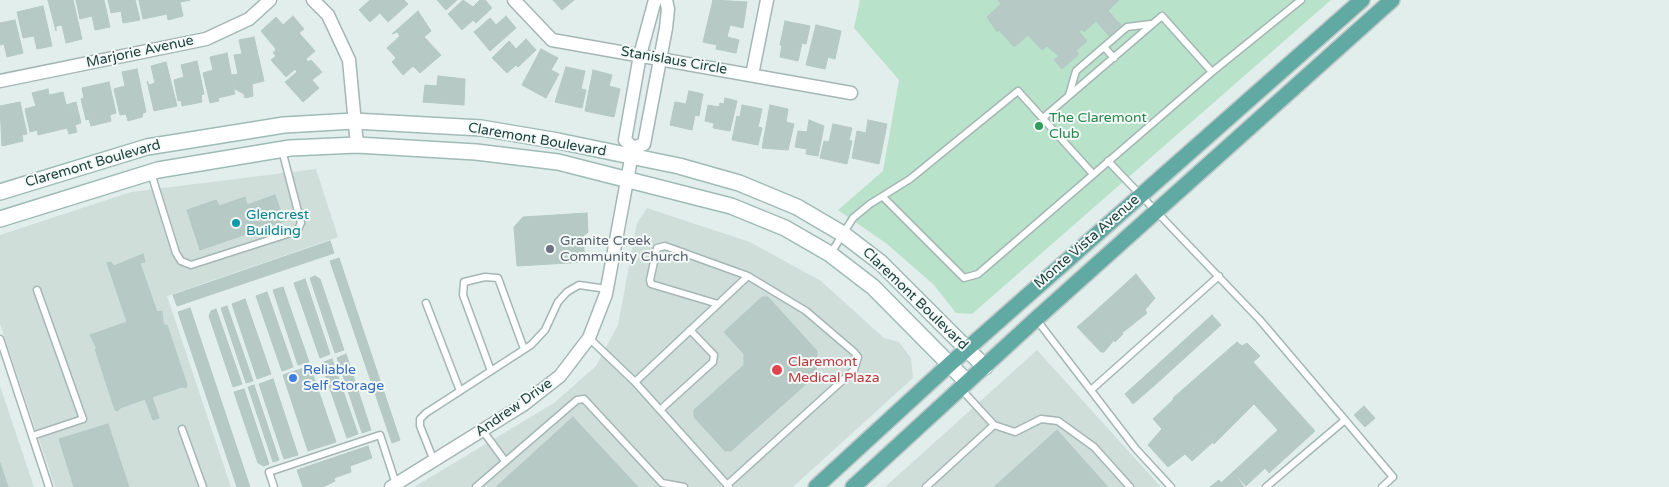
<!DOCTYPE html>
<style>
body{margin:0}
canvas{display:block;background:#e2eeeb}
</style>
<canvas width="1669" height="487"></canvas>
<script>
const ctx = document.querySelector('canvas').getContext('2d');
ctx.lineJoin = 'round';
function fillPath(path, color) {
  ctx.fillStyle = color;
  ctx.fill(path, 'evenodd');
}
function shape(rows) {
  const path = new Path2D();
  for (const r of rows) {
    path.moveTo(r[0], r[1]);
    for (let i = 2; i < r.length; i += 2) path.lineTo(r[i], r[i + 1]);
  }
  return path;
}
function trace(path, color, width, dash) {
  ctx.strokeStyle = color;
  ctx.lineWidth = width;
  ctx.lineCap = dash ? 'butt' : 'round';
  ctx.setLineDash(dash || []);
  ctx.stroke(path);
}
function label(font, color, halo, rows, align = 'center') {
  ctx.font = font + ' "Varela Round",sans-serif';
  ctx.lineWidth = 4;
  ctx.setLineDash([]);
  ctx.textBaseline = 'middle';
  ctx.strokeStyle = halo;
  ctx.fillStyle = color;
  for (const [text, x, y, turn = 0] of rows) {
    ctx.save();
    ctx.translate(x, y);
    ctx.rotate((+turn || 0) * Math.PI / 180);
    ctx.textAlign = isNaN(turn) ? turn : align;
    if (halo) ctx.strokeText(text, 0, 0);
    ctx.fillText(text, 0, 0);
    ctx.restore();
  }
}
const built = shape([
 [316,169,338,237,167,296,231,487,55,487,0,324,0,235,131,192],
 [647,208,750,242,821,281,884,338,899,342,911,358,913,378,793,487,414,487,554,403,596,366,618,325,637,223],
 [1037,350,1161,487,885,487],
 [0,386,34,487,0,487]
]);
const green = shape([
 [860,0,1331,0,972,314,956,313,934,285,887,244,838,210,883,171,899,80,854,28]
]);
const building = shape([
 [48,0,73,0,82,39,66,43,62,25,56,26,56,31,48,0],
 [76,0,104,0,110,27,95,30,92,16,80,19,76,0],
 [108,0,135,0,140,20,123,23,121,11,111,13,108,0],
 [139,0,190,0,180,2,183,16,168,20,167,14,143,19,139,0],
 [370,0,404,0,408,4,388,22,380,13,370,22,359,10,370,0],
 [437,0,457,0,446,10,437,0],
 [463,0,473,7,480,0,485,0,492,8,476,23,473,20,462,30,448,14,463,0],
 [553,0,574,0,562,10,553,0],
 [713,0,747,2,743,28,730,25,727,37,739,40,736,53,716,49,717,45,703,42,713,0],
 [998,0,1119,0,1108,11,1121,25,1109,36,1096,21,1084,32,1081,29,1079,32,1087,41,1076,51,1079,54,1062,69,1054,60,1059,56,1055,53,1047,46,1042,50,1028,35,1014,47,999,30,997,32,987,17,1001,4,998,0],
 [43,6,52,46,37,49,34,36,23,38,17,12,43,6],
 [418,11,431,31,424,37,441,55,420,73,413,66,403,75,392,62,396,58,387,48,400,36,397,32,392,34,418,11],
 [293,16,304,29,299,33,315,51,306,59,308,62,311,60,322,72,312,80,319,88,303,102,285,82,297,72,295,69,286,77,271,60,276,56,273,53,276,49,261,31,276,17,283,25,293,16],
 [506,16,516,28,490,51,474,32,490,18,496,25,506,16],
 [15,20,23,53,7,57,4,44,0,45,0,23,15,20],
 [785,21,810,26,806,44,802,43,798,61,780,57,782,45,780,45,785,21],
 [816,25,841,31,835,59,828,57,825,69,806,65,816,25],
 [254,37,264,81,252,84,253,96,245,98,244,94,235,89,232,75,238,74,234,55,242,54,239,40,254,37],
 [526,39,536,50,518,67,516,65,507,73,492,58,509,41,516,49,526,39],
 [541,49,558,58,551,70,559,74,546,98,522,85,541,49],
 [227,53,235,94,218,98,219,101,210,103,203,73,213,70,210,57,227,53],
 [197,61,204,94,201,95,202,102,182,106,181,100,178,101,174,80,184,77,181,65,197,61],
 [166,62,177,106,154,111,147,81,149,85,155,83,151,66,166,62],
 [566,67,585,71,581,89,586,90,582,108,555,102,566,67],
 [137,69,146,112,143,113,142,117,128,121,126,114,120,115,114,89,125,86,122,72,137,69],
 [593,70,612,75,609,86,620,89,614,117,585,111,593,70],
 [438,76,465,79,464,105,423,102,425,85,437,86,438,76],
 [109,82,116,113,110,115,111,121,91,126,89,119,86,120,81,99,84,98,82,88,109,82],
 [48,89,49,95,63,92,66,105,76,102,81,123,75,125,77,132,69,134,67,128,38,135,37,130,30,132,25,109,36,106,32,93,48,89],
 [689,91,703,94,699,116,695,115,692,130,670,125,675,102,686,104,689,91],
 [725,98,737,101,730,131,713,128,714,123,705,121,708,105,719,107,720,103,724,104,725,98],
 [20,102,27,134,22,135,23,141,2,146,0,106,20,102],
 [742,105,762,109,758,127,762,128,758,145,732,140,737,116,740,117,742,105],
 [770,105,788,109,786,122,794,124,788,150,762,148,770,105],
 [809,120,824,126,818,156,806,154,807,149,795,147,798,131,807,132,809,120],
 [868,120,887,124,879,164,852,158,857,131,866,133,868,120],
 [833,124,852,128,849,140,852,141,847,164,820,158,824,141,829,142,833,124],
 [275,195,284,221,200,250,187,210,216,200,219,206,245,197,247,205,275,195],
 [587,213,588,232,583,236,585,262,517,266,514,227,523,217,587,213],
 [330,241,334,253,177,306,173,295,330,241],
 [143,254,145,262,140,263,157,312,162,311,163,322,165,326,167,325,187,385,186,388,182,387,152,397,159,418,153,420,145,399,120,408,118,411,115,410,95,349,97,349,90,335,127,322,107,263,111,262,114,266,143,254],
 [339,258,400,440,392,443,330,261,339,258],
 [1136,274,1155,298,1145,310,1147,313,1122,333,1123,334,1115,342,1091,315,1136,274],
 [315,276,320,279,344,350,335,353,310,278,315,276],
 [305,279,330,354,320,358,294,283,305,279],
 [283,287,309,362,298,365,273,290,283,287],
 [267,292,293,367,282,371,256,296,267,292],
 [762,297,768,297,817,351,816,375,731,451,725,451,694,417,694,410,744,365,744,354,724,332,762,297],
 [245,299,271,374,257,379,232,304,245,299],
 [227,306,253,381,246,383,221,308,227,306],
 [190,308,250,487,237,487,178,312,190,308],
 [216,309,242,384,233,387,209,316,211,311,216,309],
 [1091,315,1114,340,1104,352,1101,352,1077,327,1091,315],
 [1212,315,1221,325,1155,385,1146,375,1212,315],
 [1237,342,1242,346,1247,343,1260,356,1253,362,1315,431,1269,473,1265,468,1246,486,1233,472,1278,430,1254,404,1214,444,1173,398,1237,342],
 [346,354,371,430,362,433,337,358,346,354],
 [332,359,358,434,347,438,321,363,332,359],
 [310,366,336,442,308,451,283,375,310,366],
 [1146,375,1155,385,1133,404,1125,394,1146,375],
 [273,379,298,455,284,459,259,384,273,379],
 [254,385,279,460,273,462,248,387,254,385],
 [244,389,269,464,264,466,258,463,234,392,244,389],
 [1174,399,1213,442,1192,461,1185,454,1168,467,1148,445,1162,429,1153,419,1174,399],
 [1364,406,1375,418,1365,427,1354,415,1364,406],
 [573,417,638,487,496,487,573,417],
 [108,424,129,487,74,487,59,439,108,424],
 [1057,430,1108,487,994,487,1057,430],
 [368,446,372,458,350,466,351,472,334,478,335,481,323,487,303,487,297,470,368,446],
 [0,463,8,487,0,487,0,463],
 [1233,472,1244,487,1210,487,1219,480,1221,483,1233,472]
]);
const service = shape([
 [1104,47,1114,58],
 [1069,95,1076,71,1127,27,1151,24],
 [1043,118,1162,16,1212,72],
 [1108,161,1259,319,1345,420,1266,487],
 [151,173,176,253,181,261,191,265,297,231,301,223,282,150],
 [883,197,964,278,978,274,1212,72,1301,0],
 [831,253,853,218,870,204,910,179,1018,91,1093,174],
 [426,303,460,391],
 [718,304,651,284,650,280,657,248,665,246,748,276],
 [1036,319,1136,449,1171,487],
 [589,338,635,382,729,487],
 [0,339,49,487],
 [491,371,463,295,464,282,485,277,498,278,524,349],
 [635,382,748,276,806,311,854,352,858,357,854,370,727,485],
 [961,389,994,425,1015,432,1041,419,1058,421,1094,447,1130,487],
 [1091,390,1219,276],
 [660,410,713,362,714,355,690,330],
 [1345,420,1393,477,1382,487],
 [182,429,203,487],
 [483,431,505,461],
 [32,436,83,419,37,290],
 [434,461,420,426,420,419,426,413,531,345,545,330,558,302,567,292,579,285,607,289],
 [274,487,269,472,380,435,396,484],
 [476,487,577,400,584,399,662,483,684,487],
 [926,487,994,425]
]);
const minor = shape([
 [313,0,328,15,349,60,357,145],
 [514,0,552,40,851,93],
 [752,75,767,0],
 [0,81,206,39,249,19,270,0],
 [633,148,644,144,666,28,668,9,666,0],
 [633,148,625,140,640,55,655,0],
 [391,487,523,405,560,376,589,338,606,294,633,148]
]);
const secondary = shape([
 [0,192,147,147,284,125,354,121,481,128,558,141,679,166,739,183,797,207,843,234,881,263,985,367],
 [0,219,158,170,290,148,357,145,476,152,558,162,731,206,785,228,830,254,873,287,967,382]
]);
const primary = shape([
 [816,487,950,364,1362,0],
 [853,487,1036,319,1392,0]
]);
const markers = [
 [1039,126,5,"#2e9e5b"],
 [236,223,5,"#0f9aa8"],
 [550,249,5,"#6b7280"],
 [777,370,6,"#e0444e"],
 [293,378,5,"#3f7fe0"]
];
const streetNames = [
 ["Marjorie Avenue",140,52,-12],
 ["Stanislaus Circle",674,61,10],
 ["Claremont Boulevard",537,140,10],
 ["Claremont Boulevard",93,164,-16],
 ["Monte Vista Avenue",1087,242,-41],
 ["Claremont Boulevard",915,299,44],
 ["Andrew Drive",514,408,-35]
];
const leisureNames = [
 ["The Claremont",1049,118],
 ["Club",1049,134]
];
const cultureNames = [
 ["Glencrest",246,215],
 ["Building",246,231]
];
const worshipNames = [
 ["Granite Creek",560,241],
 ["Community Church",560,257]
];
const healthNames = [
 ["Claremont",788,362],
 ["Medical Plaza",788,378]
];
const shopNames = [
 ["Reliable",303,370],
 ["Self Storage",303,386]
];
fillPath(built, '#d0deda');
fillPath(green, '#b9e2cb');
fillPath(building, '#b7c9c5');
trace(building, '#b4c9c4', 1);
trace(service, '#a4b7b4', 9);
trace(minor, '#a4b7b4', 15);
trace(secondary, '#9fbbb6', 18);
trace(primary, '#c1cac9', 18);
trace(service, '#fff', 6);
trace(minor, '#fff', 12);
trace(secondary, '#fff', 15);
trace(primary, '#61a9a3', 15);
for (const [x, y, r, color] of markers) {
  const dot = new Path2D();
  dot.arc(x, y, r, 0, 2 * Math.PI);
  ctx.fillStyle = color;
  ctx.fill(dot);
  trace(dot, '#f3faf8', 2);
}
label('14px', '#20423e', '#f3faf8', streetNames);
label('14px', '#27864d', '#f3faf8', leisureNames, 'left');
label('14px', '#0d838f', '#f3faf8', cultureNames, 'left');
label('14px', '#5b616d', '#f3faf8', worshipNames, 'left');
label('14px', '#be3a42', '#f3faf8', healthNames, 'left');
label('14px', '#366cbe', '#f3faf8', shopNames, 'left');
</script>
